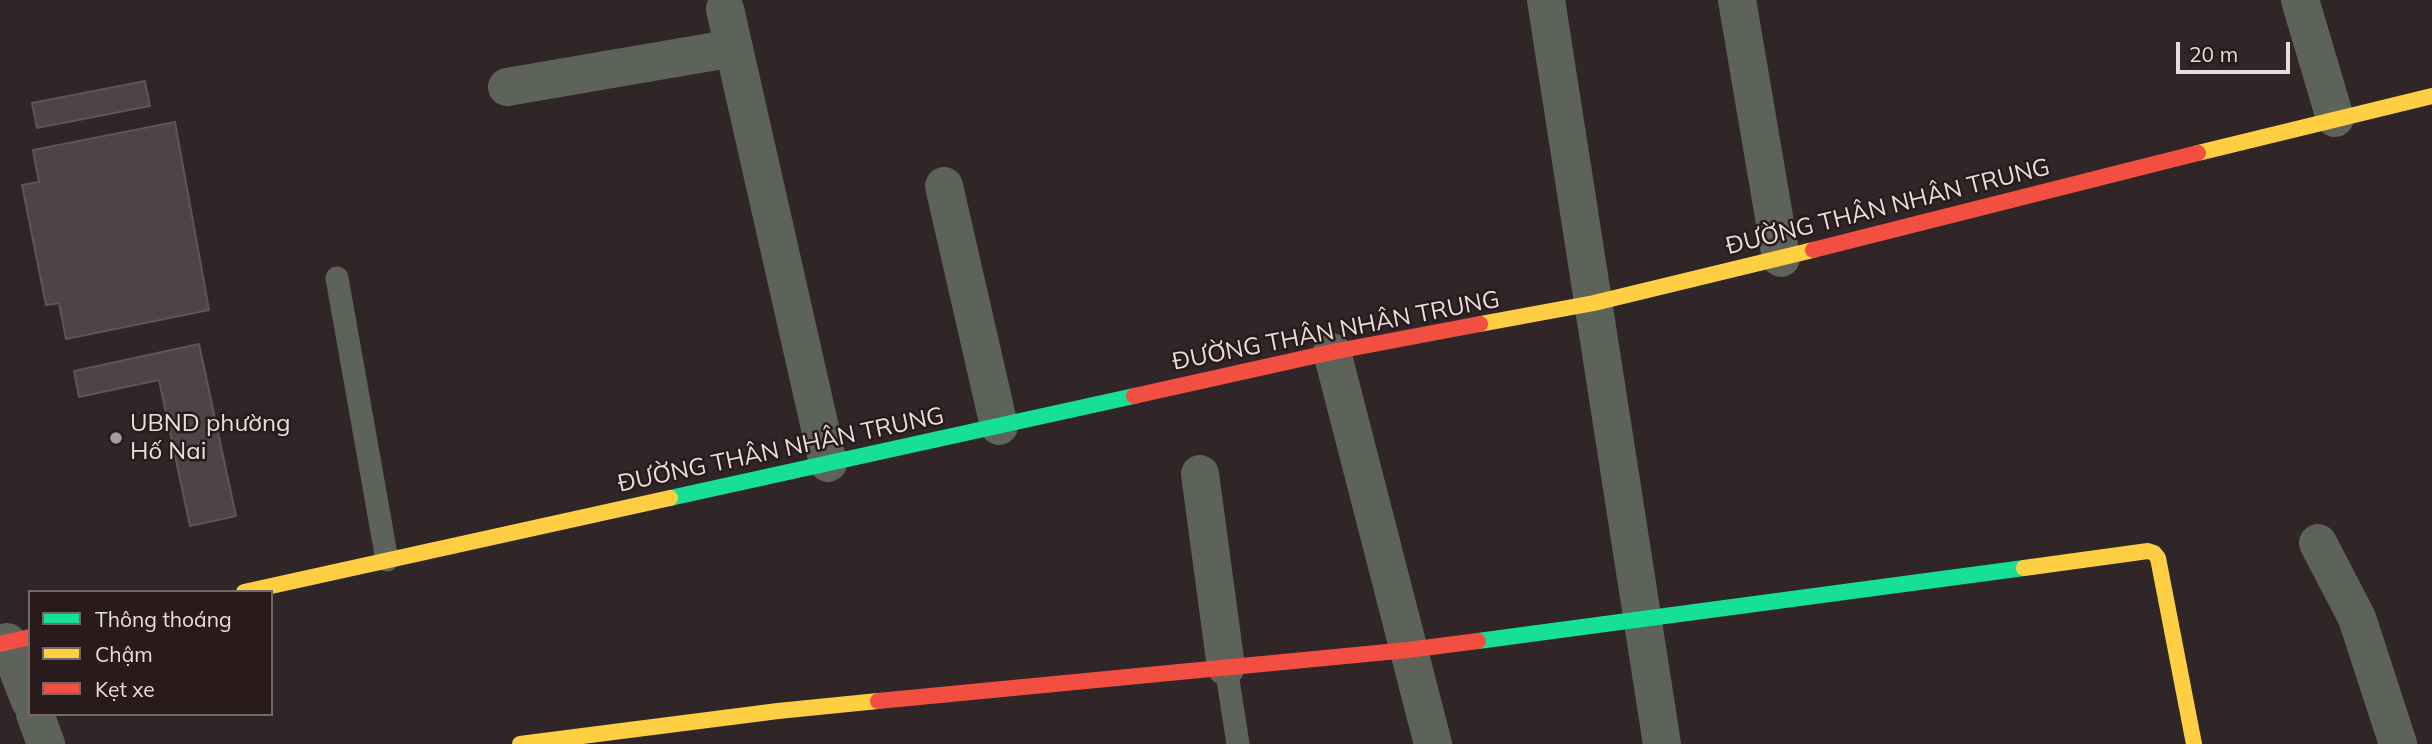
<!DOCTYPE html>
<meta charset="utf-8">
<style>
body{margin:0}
#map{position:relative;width:2432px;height:744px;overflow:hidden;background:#302628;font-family:Mulish,sans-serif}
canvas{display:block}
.legend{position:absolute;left:28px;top:590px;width:245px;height:126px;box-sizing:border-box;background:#291a1c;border:2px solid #75686a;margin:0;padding:9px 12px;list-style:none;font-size:21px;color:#e8ddde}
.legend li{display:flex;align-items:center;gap:14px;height:35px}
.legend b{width:35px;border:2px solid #75686a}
.scale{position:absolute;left:2176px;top:42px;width:114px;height:32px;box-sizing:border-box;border:4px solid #e8ddde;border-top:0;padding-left:9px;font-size:21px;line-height:24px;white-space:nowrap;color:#e8ddde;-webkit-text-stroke:5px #291a1c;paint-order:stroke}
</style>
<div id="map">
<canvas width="2432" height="744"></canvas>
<ul class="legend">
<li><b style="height:9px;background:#16e098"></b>Thông thoáng</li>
<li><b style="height:9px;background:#ffcf43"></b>Chậm</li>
<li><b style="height:9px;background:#f24e42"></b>Kẹt xe</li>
</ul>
<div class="scale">20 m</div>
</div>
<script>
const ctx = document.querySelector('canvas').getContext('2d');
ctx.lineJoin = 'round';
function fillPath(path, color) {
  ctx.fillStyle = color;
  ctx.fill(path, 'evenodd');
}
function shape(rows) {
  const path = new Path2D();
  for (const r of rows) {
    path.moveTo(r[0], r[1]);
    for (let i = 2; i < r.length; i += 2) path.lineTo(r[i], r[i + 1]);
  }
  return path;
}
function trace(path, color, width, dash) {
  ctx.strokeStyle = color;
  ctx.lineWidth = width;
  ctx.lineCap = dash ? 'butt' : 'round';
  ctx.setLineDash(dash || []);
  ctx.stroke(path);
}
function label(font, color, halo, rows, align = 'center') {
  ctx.font = font + ' Mulish,sans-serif';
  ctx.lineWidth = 5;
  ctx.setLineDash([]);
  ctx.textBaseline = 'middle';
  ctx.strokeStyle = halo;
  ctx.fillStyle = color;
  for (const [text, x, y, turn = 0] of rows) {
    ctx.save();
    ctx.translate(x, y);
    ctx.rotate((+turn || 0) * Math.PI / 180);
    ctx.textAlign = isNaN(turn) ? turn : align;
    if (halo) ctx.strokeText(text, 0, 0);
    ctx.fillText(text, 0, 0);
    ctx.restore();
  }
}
const building = shape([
 [145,81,150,106,37,128,32,103,145,81],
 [175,122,209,310,66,339,59,303,46,305,22,185,39,182,33,150,175,122],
 [199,344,236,516,190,526,159,380,79,397,74,371,199,344]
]);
const lane = shape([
 [337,278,387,560],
 [1226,667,1238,744]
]);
const street = shape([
 [1546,0,1662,744],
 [1737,0,1781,258],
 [2300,0,2335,118],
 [725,9,828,463],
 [507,87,734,48],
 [944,186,999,426],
 [1332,352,1433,744],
 [1200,474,1226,667],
 [2318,543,2357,618,2398,744],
 [7,642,30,701],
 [35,714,46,744]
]);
const fast = shape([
 [670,498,1134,396],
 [1478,641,2024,568]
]);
const slow = shape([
 [2198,153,2432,96],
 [1480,324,1594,303,1813,250],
 [2024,568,2148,551,2154,553,2158,558,2194,744],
 [244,592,670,498],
 [520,744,778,711,878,701]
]);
const jam = shape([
 [1813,250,2198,153],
 [1134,396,1332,352,1480,324],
 [0,644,30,637],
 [878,701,1408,650,1478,641]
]);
const markers = [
 [116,438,7,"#a89d9e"]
];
const streetNames = [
 ["ĐƯỜNG THÂN NHÂN TRUNG",1888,207,-14],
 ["ĐƯỜNG THÂN NHÂN TRUNG",1336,331,-11],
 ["ĐƯỜNG THÂN NHÂN TRUNG",781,450,-12]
];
const poiNames = [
 ["UBND phường",130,424],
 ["Hố Nai",130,452]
];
fillPath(building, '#4c4445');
trace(building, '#5d5556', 2);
trace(lane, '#5d6359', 23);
trace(street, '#5d6359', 38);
trace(fast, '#16e098', 16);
trace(slow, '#ffcf43', 16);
trace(jam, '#f24e42', 16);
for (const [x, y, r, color] of markers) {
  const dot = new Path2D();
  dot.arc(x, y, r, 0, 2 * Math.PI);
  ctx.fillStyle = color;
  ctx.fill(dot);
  trace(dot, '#291a1c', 2.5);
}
label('24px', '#e8ddde', '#291a1c', streetNames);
label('24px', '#e8ddde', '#291a1c', poiNames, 'left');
</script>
